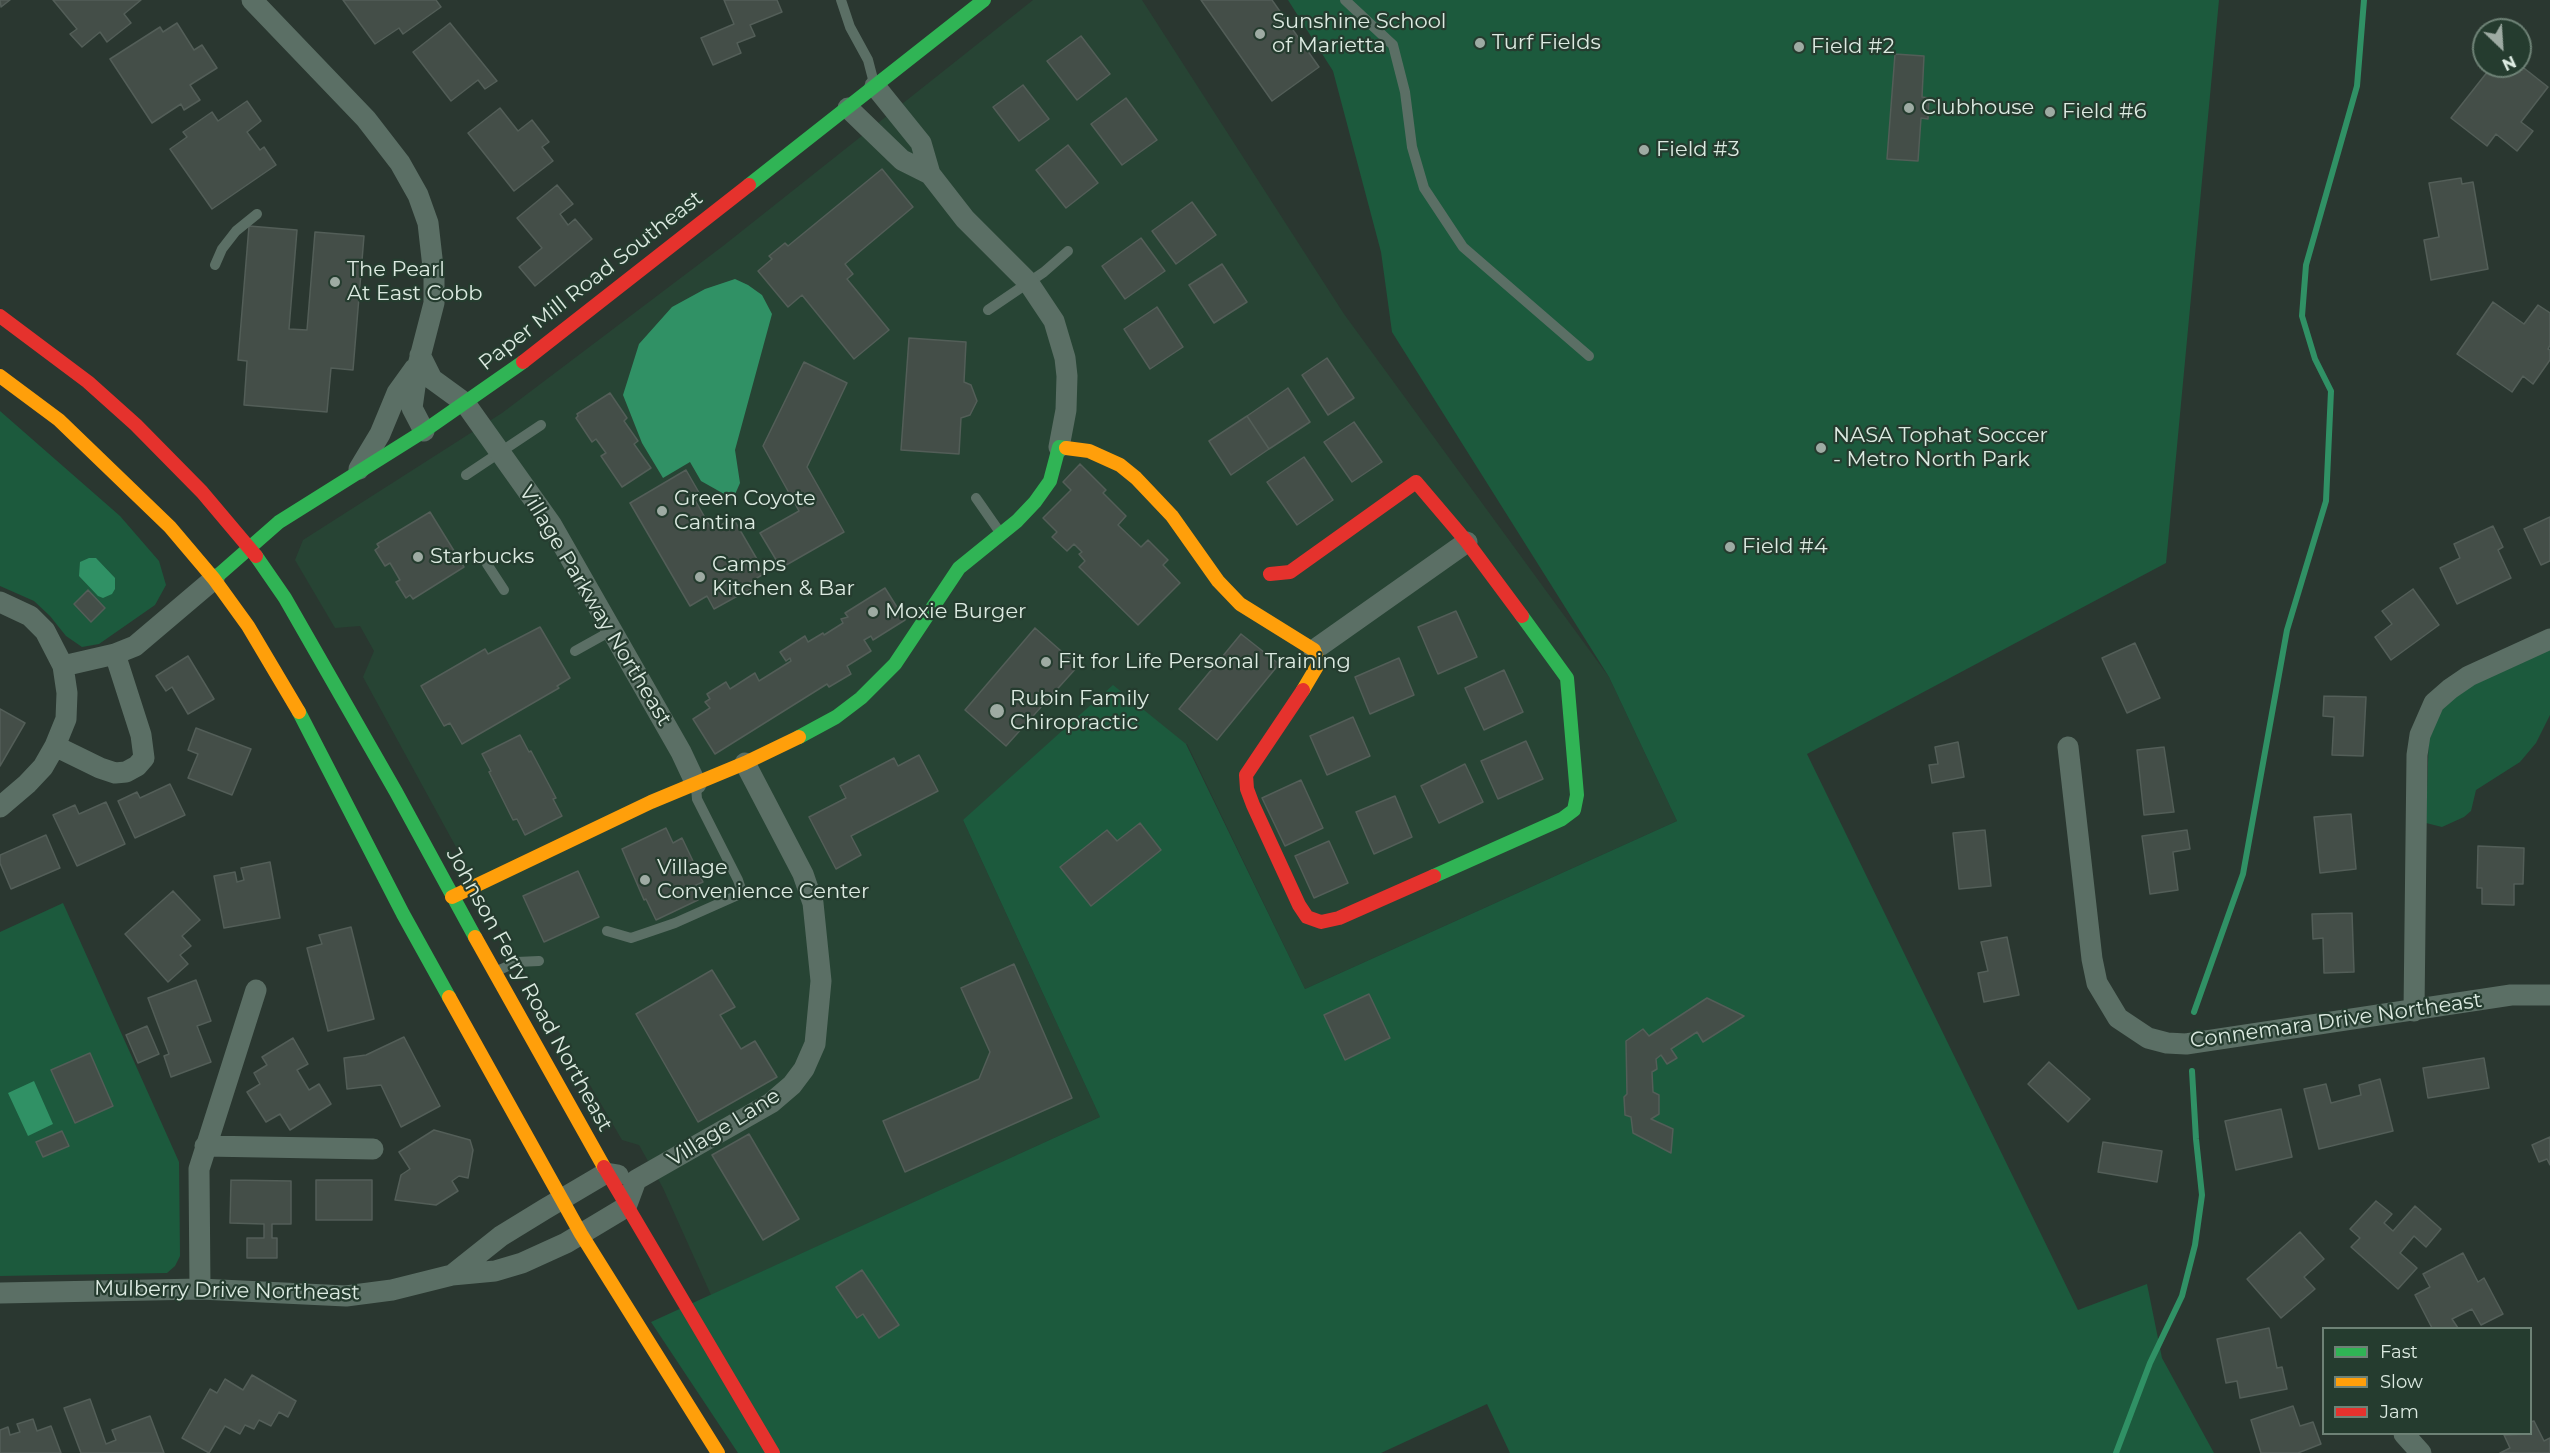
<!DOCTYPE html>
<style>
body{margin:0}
#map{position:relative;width:2550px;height:1453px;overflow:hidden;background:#2a3730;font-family:Montserrat,sans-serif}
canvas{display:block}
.legend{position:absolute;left:2322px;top:1327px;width:210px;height:108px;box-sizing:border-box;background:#253c2f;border:2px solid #6e8276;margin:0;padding:8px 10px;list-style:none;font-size:18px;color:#dceae1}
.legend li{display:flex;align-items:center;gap:12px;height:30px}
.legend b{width:30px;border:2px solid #6e8276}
.north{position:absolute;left:2472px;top:18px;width:60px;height:60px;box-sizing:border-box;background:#253c2f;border:2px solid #6e8276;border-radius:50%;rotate:155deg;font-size:16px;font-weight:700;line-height:24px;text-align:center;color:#dceae1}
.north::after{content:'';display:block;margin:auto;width:21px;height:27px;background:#9eaba3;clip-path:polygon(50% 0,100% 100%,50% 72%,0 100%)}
</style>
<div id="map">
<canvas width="2550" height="1453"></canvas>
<ul class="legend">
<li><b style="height:8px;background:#30b455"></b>Fast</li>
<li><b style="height:8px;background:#ff9f0a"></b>Slow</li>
<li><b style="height:8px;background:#e5322d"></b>Jam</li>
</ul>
<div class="north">N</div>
</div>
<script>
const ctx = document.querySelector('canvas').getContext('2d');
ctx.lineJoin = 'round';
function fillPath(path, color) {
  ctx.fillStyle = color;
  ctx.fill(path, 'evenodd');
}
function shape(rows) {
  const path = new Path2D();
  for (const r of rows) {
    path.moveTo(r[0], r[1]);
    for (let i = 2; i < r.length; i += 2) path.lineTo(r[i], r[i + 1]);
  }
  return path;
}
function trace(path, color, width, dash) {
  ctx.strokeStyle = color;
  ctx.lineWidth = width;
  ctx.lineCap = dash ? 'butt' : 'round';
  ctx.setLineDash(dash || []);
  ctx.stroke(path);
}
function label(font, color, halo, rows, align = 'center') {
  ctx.font = font + ' Montserrat,sans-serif';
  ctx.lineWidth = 4.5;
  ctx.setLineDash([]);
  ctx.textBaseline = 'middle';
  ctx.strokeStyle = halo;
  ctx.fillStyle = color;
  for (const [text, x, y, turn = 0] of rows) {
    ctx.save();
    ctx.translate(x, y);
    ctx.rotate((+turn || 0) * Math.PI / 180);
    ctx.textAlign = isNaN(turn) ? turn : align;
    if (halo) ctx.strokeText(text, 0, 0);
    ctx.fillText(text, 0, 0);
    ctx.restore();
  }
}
const built = shape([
 [1033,0,1142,0,1344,314,1609,677,1677,821,1305,989,1187,744,963,820,1100,1117,711,1295,663,1188,639,1145,622,1140,526,975,363,677,374,651,360,626,335,628,295,560,303,540,502,413,723,246]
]);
const green = shape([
 [1288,0,2219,0,2166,563,1807,754,2078,1310,2147,1284,2162,1358,2214,1453,1510,1453,1487,1404,1381,1453,738,1453,651,1322,1100,1117,963,820,1113,685,1186,744,1305,989,1677,821,1609,677,1392,332,1381,252,1333,71],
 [0,411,120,516,159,561,166,585,155,605,99,644,82,647,66,636,50,616,34,601,0,586],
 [2550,647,2550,715,2536,743,2520,762,2476,790,2471,811,2464,817,2442,827,2426,823,2429,732,2439,713,2453,695],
 [63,903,179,1162,180,1256,175,1266,167,1273,0,1276,0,932]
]);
const water = shape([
 [735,279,748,285,762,295,772,314,735,450,740,483,733,499,701,481,690,462,663,478,642,443,623,395,639,344,672,307,705,289],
 [89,558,96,558,115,578,115,589,112,594,103,598,98,596,79,576,80,562],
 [34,1081,53,1124,28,1136,8,1093]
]);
const stream = shape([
 [2194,1012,2243,874,2287,630,2326,501,2331,391,2315,359,2302,316,2306,265,2357,86,2364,0],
 [2116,1453,2150,1363,2182,1296,2195,1245,2202,1195,2196,1139,2192,1071]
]);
const building = shape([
 [0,0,10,0,1,7,0,0],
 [53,0,141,0,124,14,131,23,107,42,100,32,82,47,70,34,77,29,53,0],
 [343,0,436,0,441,7,403,34,399,28,375,44,343,0],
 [724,0,777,0,782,12,750,25,755,36,737,43,741,53,713,65,701,38,734,24,724,0],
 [1201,0,1272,0,1319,67,1272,101,1201,0],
 [177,23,194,50,202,45,217,68,190,85,200,100,184,110,181,104,152,123,110,59,160,27,163,32,177,23],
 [450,23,497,81,485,89,478,80,451,101,413,52,450,23],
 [1081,36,1110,74,1077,100,1047,61,1081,36],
 [1895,54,1924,56,1922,97,1929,98,1928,119,1921,118,1918,161,1887,159,1895,54],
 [2520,65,2548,87,2521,122,2533,131,2517,151,2496,134,2487,146,2451,118,2492,66,2520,65],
 [1023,85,1049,119,1019,141,993,107,1023,85],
 [1126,98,1157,140,1122,165,1091,124,1126,98],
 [247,101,261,121,247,132,260,150,264,147,276,165,212,209,170,149,187,137,183,132,212,112,218,121,247,101],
 [500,108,518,131,532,120,549,142,542,147,553,161,514,191,468,133,500,108],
 [1068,145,1098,183,1066,208,1036,170,1068,145],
 [882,169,913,207,845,264,853,274,847,279,889,330,854,359,802,295,788,307,758,271,772,259,769,256,785,243,788,246,882,169],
 [2461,178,2462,184,2473,182,2488,269,2431,280,2424,240,2439,237,2429,183,2461,178],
 [557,185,573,204,560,214,568,225,575,219,592,239,535,286,519,267,542,248,517,218,557,185],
 [1192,202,1216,235,1176,264,1152,231,1192,202],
 [249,226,297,230,289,329,307,330,315,232,364,236,353,370,331,368,327,412,244,405,247,361,238,360,249,226],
 [1141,238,1165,271,1125,299,1102,266,1141,238],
 [1222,264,1247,302,1214,323,1189,285,1222,264],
 [2493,302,2524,324,2538,305,2550,313,2550,345,2548,349,2550,350,2550,360,2533,384,2523,376,2512,392,2457,354,2493,302],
 [1157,307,1183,347,1150,369,1124,329,1157,307],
 [909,338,966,342,964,382,971,385,977,401,970,415,961,418,959,454,901,450,909,338],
 [1327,358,1354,398,1328,415,1302,375,1327,358],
 [804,362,847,383,807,467,844,532,781,568,760,533,799,511,763,446,804,362],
 [1288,388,1310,422,1269,449,1247,416,1288,388],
 [610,393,627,418,624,421,638,441,634,444,651,468,622,487,601,456,606,453,596,439,592,442,576,418,578,416,577,414,610,393],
 [1247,416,1269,449,1231,475,1209,441,1247,416],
 [1354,422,1382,462,1352,482,1324,442,1354,422],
 [1304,457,1333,500,1297,525,1267,482,1304,457],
 [1080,464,1106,490,1103,493,1126,516,1118,525,1141,547,1148,540,1168,560,1163,565,1180,583,1138,625,1079,567,1085,561,1079,554,1082,552,1074,544,1067,551,1052,537,1057,532,1043,518,1071,490,1063,482,1080,464],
 [686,470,701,496,695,500,712,530,733,518,765,573,749,583,752,588,714,609,707,596,690,606,630,503,686,470],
 [430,512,464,567,413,599,410,595,406,598,396,582,400,580,390,563,385,566,375,550,379,547,377,544,430,512],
 [2550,517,2550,561,2541,565,2524,529,2550,517],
 [2493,526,2503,547,2498,550,2511,578,2457,604,2440,568,2460,558,2454,544,2493,526],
 [885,588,905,620,873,640,871,636,864,640,871,651,847,666,851,674,829,687,827,684,715,754,693,719,710,708,705,702,710,699,707,694,726,682,730,689,755,673,759,681,791,661,790,658,786,661,780,652,805,636,808,642,823,633,824,635,843,623,841,619,848,617,845,613,885,588],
 [2413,589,2439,625,2391,660,2375,637,2392,624,2382,611,2413,589],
 [88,590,105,608,91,622,74,604,88,590],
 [1456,611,1477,657,1438,674,1418,627,1456,611],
 [540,627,570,678,557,686,559,688,462,744,450,723,444,726,421,686,485,649,488,654,540,627],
 [1035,628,1078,666,1006,746,965,710,1035,628],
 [1241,634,1279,664,1217,740,1179,709,1241,634],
 [2135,643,2160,698,2127,713,2102,658,2135,643],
 [188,656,214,699,188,714,172,687,166,691,156,676,188,656],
 [1399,658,1414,695,1370,714,1355,677,1399,658],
 [1504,670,1523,712,1484,730,1465,688,1504,670],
 [2324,696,2366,697,2363,756,2332,755,2334,717,2323,716,2324,696],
 [0,709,25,723,0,766,0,709],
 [1353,717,1370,756,1327,775,1310,736,1353,717],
 [196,728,251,749,232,795,188,778,198,754,188,750,196,728],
 [520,735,529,752,531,751,556,798,553,799,562,816,525,835,517,819,513,820,489,772,491,771,482,754,520,735],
 [1526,741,1543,779,1498,799,1481,761,1526,741],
 [1958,742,1964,777,1932,783,1929,765,1938,764,1935,747,1958,742],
 [2164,747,2174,812,2144,815,2137,750,2164,747],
 [919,755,938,791,851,836,861,855,836,869,809,817,846,798,840,786,894,758,898,766,919,755],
 [1465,764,1483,802,1439,823,1421,786,1465,764],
 [1301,780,1323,828,1285,846,1262,798,1301,780],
 [170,784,185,815,135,838,118,801,137,792,140,798,170,784],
 [1395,796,1412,837,1374,854,1356,812,1395,796],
 [106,802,125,844,77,866,53,815,75,805,79,814,106,802],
 [2351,814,2356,869,2320,873,2314,817,2351,814],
 [1140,823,1161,850,1091,906,1060,867,1107,830,1117,841,1140,823],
 [666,828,673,843,682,838,703,882,692,887,698,900,656,920,646,899,644,900,622,849,666,828],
 [1985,830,1991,886,1959,889,1953,833,1985,830],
 [2187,830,2190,849,2173,852,2178,890,2150,894,2142,836,2187,830],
 [46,835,60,868,11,889,0,863,0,855,46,835],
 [1329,841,1348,883,1314,898,1295,856,1329,841],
 [2478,846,2524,848,2523,884,2514,884,2514,905,2482,904,2482,888,2477,888,2478,846],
 [270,862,280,918,224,928,214,876,235,872,237,882,244,880,241,868,270,862],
 [578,871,599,917,544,942,523,896,578,871],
 [173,891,200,920,182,936,191,946,180,955,188,964,168,982,125,934,173,891],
 [2352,913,2354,972,2324,973,2323,938,2313,939,2312,914,2352,913],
 [351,927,374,1019,328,1031,307,948,322,944,319,935,351,927],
 [2007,937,2019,995,1984,1002,1978,973,1988,971,1981,942,2007,937],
 [1014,964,1072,1098,905,1172,883,1121,979,1079,990,1052,961,988,1014,964],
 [712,970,735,1007,720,1015,741,1049,755,1041,777,1077,698,1122,636,1014,712,970],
 [196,980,211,1021,197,1026,211,1062,171,1077,164,1056,169,1054,148,998,196,980],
 [1369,994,1390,1038,1345,1060,1324,1015,1369,994],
 [1707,998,1744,1016,1703,1042,1697,1032,1671,1049,1677,1058,1667,1064,1661,1055,1656,1059,1657,1069,1652,1072,1653,1092,1659,1095,1659,1114,1651,1119,1673,1129,1671,1153,1633,1133,1631,1117,1625,1115,1624,1097,1627,1094,1626,1041,1643,1029,1649,1036,1707,998],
 [147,1026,159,1054,138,1063,126,1035,147,1026],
 [404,1037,440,1106,401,1127,381,1085,347,1089,344,1058,366,1055,404,1037],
 [293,1038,308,1064,297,1070,309,1090,319,1084,331,1104,290,1130,280,1114,266,1122,247,1092,260,1084,254,1073,267,1065,262,1057,293,1038],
 [90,1053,113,1106,75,1123,51,1070,90,1053],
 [2484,1058,2489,1088,2428,1098,2423,1068,2484,1058],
 [2049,1062,2090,1099,2068,1122,2028,1084,2049,1062],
 [2380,1079,2393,1131,2319,1149,2304,1089,2326,1084,2331,1103,2361,1095,2359,1085,2380,1079],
 [2281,1109,2292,1157,2236,1170,2225,1121,2281,1109],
 [434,1130,470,1140,473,1150,468,1178,459,1176,452,1181,458,1191,436,1205,395,1200,401,1175,410,1169,399,1152,434,1130],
 [62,1131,69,1146,43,1157,36,1142,62,1131],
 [749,1134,799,1219,763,1240,712,1155,749,1134],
 [2550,1137,2550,1165,2547,1159,2539,1162,2532,1145,2550,1137],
 [2103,1142,2162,1151,2157,1182,2098,1172,2103,1142],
 [231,1180,291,1181,291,1224,272,1224,272,1238,277,1238,277,1258,247,1258,247,1238,264,1238,264,1224,230,1223,231,1180],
 [316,1180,372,1180,372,1220,316,1220,316,1180],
 [2376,1201,2392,1214,2384,1223,2393,1231,2415,1206,2441,1229,2426,1247,2414,1236,2400,1253,2417,1268,2398,1289,2351,1247,2360,1238,2350,1229,2376,1201],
 [2300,1232,2324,1259,2304,1277,2315,1289,2281,1318,2247,1279,2300,1232],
 [2463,1253,2478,1282,2484,1278,2503,1314,2481,1325,2472,1309,2452,1319,2458,1328,2432,1328,2415,1295,2430,1287,2423,1274,2463,1253],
 [862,1270,899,1325,879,1338,863,1314,857,1318,836,1287,862,1270],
 [2269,1328,2277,1368,2282,1367,2287,1389,2240,1398,2237,1381,2226,1383,2217,1339,2269,1328],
 [252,1375,296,1401,288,1417,279,1412,271,1426,259,1420,254,1429,245,1425,240,1434,225,1426,209,1453,182,1438,210,1389,217,1393,225,1379,243,1390,252,1375],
 [90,1399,106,1444,116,1440,112,1430,150,1416,164,1453,81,1453,64,1408,90,1399],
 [2293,1406,2300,1426,2313,1422,2321,1444,2298,1453,2261,1453,2251,1420,2293,1406],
 [33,1419,37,1431,51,1426,61,1453,0,1453,0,1430,8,1427,10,1435,20,1432,17,1424,33,1419],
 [2534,1421,2544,1441,2550,1438,2550,1453,2500,1453,2510,1448,2504,1435,2530,1434,2530,1422,2534,1421]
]);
const lane = shape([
 [841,0,850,27,868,60,874,83],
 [1345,0,1393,45,1405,92,1412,147,1424,188,1463,247,1589,356],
 [215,265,222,249,236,231,257,214],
 [988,310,1044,272,1068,251],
 [466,475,541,425],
 [976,498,999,531],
 [487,564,504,590],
 [575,651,611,631],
 [607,931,631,938,675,923,738,895,741,889,738,880,697,799,696,787],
 [497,971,517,962,539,961]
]);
const street = shape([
 [252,0,366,119,400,163,418,195,428,223,434,276,434,303,418,365,412,408,424,431],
 [875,86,921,143,930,174,965,219,1028,282,1054,321,1065,358,1067,376,1066,410,1059,447],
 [848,108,902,160,930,174],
 [420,355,432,379,465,403,551,524,681,752,696,784],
 [359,469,380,434,397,393,415,368],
 [0,602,30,616,45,631,63,666,67,693,66,719,55,746,43,767,27,784,0,807],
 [1314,650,1467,542],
 [63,666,115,654,135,646,214,579],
 [55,746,100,768,115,773,126,772,137,766,144,758,141,735,115,654],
 [2068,747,2092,959,2097,983,2118,1018,2148,1038,2167,1043,2186,1044,2511,995,2550,995],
 [2414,1011,2417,755,2420,735,2434,703,2450,689,2469,676,2550,639],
 [205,1146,373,1149],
 [636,1180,771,1103,792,1085,804,1069,815,1044,821,981,813,903,803,874,745,763],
 [452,1275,501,1236,545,1209,606,1173,618,1175],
 [200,1289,199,1169,256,990],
 [0,1293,200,1289,346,1296,392,1290,452,1275,495,1271,522,1263,566,1243,626,1207,636,1180],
 [2404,1434,2421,1453]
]);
const fast = shape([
 [749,185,984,0],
 [256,556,285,598,396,792,475,937],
 [214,579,279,522,424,431,523,362],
 [299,712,403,914,449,997],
 [799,737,836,717,861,698,895,664,959,568,1017,521,1035,502,1050,481,1059,447,1066,448],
 [1434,876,1562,819,1574,810,1577,795,1567,678,1522,616]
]);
const slow = shape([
 [0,376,59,420,170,527,214,579,248,626,299,712],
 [1066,448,1089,451,1120,465,1136,478,1172,516,1218,581,1240,604,1314,650,1319,663,1303,690],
 [452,897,651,802,745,763,799,737],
 [475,937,604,1167],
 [449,997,581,1234,718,1453]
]);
const jam = shape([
 [0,316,88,382,136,425,202,492,256,556],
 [523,362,749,185],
 [1270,574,1290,572,1416,482,1467,542,1522,616],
 [1303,690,1246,775,1247,789,1253,805,1299,905,1307,917,1321,922,1339,918,1434,876],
 [604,1167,773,1453]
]);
const markers = [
 [1260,34,6,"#9eaba3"],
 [1480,43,6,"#9eaba3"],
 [1799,47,6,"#9eaba3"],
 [1909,108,6,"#9eaba3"],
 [2050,112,6,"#9eaba3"],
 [1644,150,6,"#9eaba3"],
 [335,282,6,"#9eaba3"],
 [1821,448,6,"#9eaba3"],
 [662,511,6,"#9eaba3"],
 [1730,547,6,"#9eaba3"],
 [418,557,6,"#9eaba3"],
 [700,577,6,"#9eaba3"],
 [873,612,6,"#9eaba3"],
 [1046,662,6,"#9eaba3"],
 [997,711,8,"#9eaba3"],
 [645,880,6,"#9eaba3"]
];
const poiNames = [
 ["Sunshine School",1272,22],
 ["of Marietta",1272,46],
 ["Turf Fields",1492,43],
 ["Field #2",1811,47],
 ["Clubhouse",1921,108],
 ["Field #6",2062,112],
 ["Field #3",1656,150],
 ["The Pearl",347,270],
 ["At East Cobb",347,294],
 ["NASA Tophat Soccer",1833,436],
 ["- Metro North Park",1833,460],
 ["Green Coyote",674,499],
 ["Cantina",674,523],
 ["Field #4",1742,547],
 ["Starbucks",430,557],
 ["Camps",712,565],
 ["Kitchen & Bar",712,589],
 ["Moxie Burger",885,612],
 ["Fit for Life Personal Training",1058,662],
 ["Rubin Family",1010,699],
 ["Chiropractic",1010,723],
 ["Village",657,868],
 ["Convenience Center",657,892]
];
const streetNames = [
 ["Paper Mill Road Southeast",591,281,-38],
 ["Village Parkway Northeast",595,606,59],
 ["Johnson Ferry Road Northeast",529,990,61],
 ["Connemara Drive Northeast",2336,1021,-8],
 ["Village Lane",724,1128,-32],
 ["Mulberry Drive Northeast",227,1291,1]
];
fillPath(built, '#274434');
fillPath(green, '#1c5a3d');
fillPath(water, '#309165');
trace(stream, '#309165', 6);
fillPath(building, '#444e48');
trace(building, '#535e58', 1.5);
trace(lane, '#5b6f65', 10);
trace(street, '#5b6f65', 21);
trace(fast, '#30b455', 14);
trace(slow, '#ff9f0a', 14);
trace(jam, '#e5322d', 14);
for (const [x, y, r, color] of markers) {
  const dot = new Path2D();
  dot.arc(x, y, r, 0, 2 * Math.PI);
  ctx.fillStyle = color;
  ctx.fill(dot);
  trace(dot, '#253c2f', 2);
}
label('21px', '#dceae1', '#253c2f', poiNames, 'left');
label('21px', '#dceae1', '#253c2f', streetNames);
</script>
